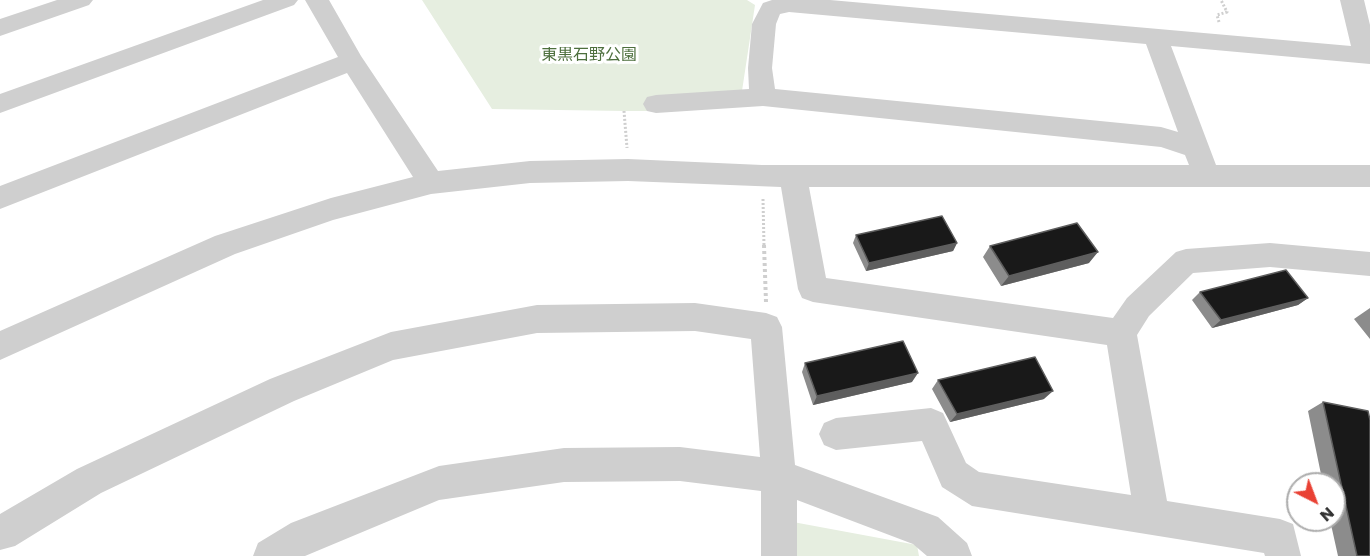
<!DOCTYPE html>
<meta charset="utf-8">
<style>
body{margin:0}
#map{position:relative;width:1370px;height:556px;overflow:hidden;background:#fff;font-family:Poppins,sans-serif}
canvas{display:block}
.north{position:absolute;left:1286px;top:472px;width:60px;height:60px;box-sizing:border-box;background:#fff;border:2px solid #adadad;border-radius:50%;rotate:138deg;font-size:16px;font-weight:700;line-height:24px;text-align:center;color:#323232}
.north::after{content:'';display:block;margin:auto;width:21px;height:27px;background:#e94134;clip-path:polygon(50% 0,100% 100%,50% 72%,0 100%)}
</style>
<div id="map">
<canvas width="1370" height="556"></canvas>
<div class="north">N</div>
</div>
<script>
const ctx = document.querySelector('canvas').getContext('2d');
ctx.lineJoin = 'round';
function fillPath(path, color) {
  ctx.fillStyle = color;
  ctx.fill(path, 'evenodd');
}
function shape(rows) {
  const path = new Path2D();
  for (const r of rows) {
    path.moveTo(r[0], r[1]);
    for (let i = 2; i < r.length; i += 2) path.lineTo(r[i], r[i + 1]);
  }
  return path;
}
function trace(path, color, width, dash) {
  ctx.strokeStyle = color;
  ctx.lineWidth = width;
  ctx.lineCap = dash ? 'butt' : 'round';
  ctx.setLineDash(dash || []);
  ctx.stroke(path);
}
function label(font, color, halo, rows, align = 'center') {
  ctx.font = font + ' Poppins,"Noto Sans JP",sans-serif';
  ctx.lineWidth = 6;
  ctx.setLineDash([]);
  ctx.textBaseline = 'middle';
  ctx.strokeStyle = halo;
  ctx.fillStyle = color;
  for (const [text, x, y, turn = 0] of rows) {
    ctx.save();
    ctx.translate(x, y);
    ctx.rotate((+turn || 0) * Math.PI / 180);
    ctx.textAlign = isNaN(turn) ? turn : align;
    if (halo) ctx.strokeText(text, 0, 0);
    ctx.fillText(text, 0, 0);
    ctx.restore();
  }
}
const green = shape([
 [422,0,747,0,755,5,742,91,650,111,624,111,492,109],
 [793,522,917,545,919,556,794,556]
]);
const pathFar1 = shape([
 [1219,22,1217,15,1227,12,1221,0],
 [624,111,627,148],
 [763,199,764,246]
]);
const path = shape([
 [764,245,766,302]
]);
const minor = shape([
 [57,0,93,0,89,5,0,36,0,19,57,0],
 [263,0,298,0,294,5,0,113,0,94,263,0],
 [305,0,329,0,361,56,438,171,530,161,628,159,762,165,1189,165,1185,155,1161,147,763,106,656,113,647,111,643,104,647,97,656,95,749,89,748,68,752,24,763,3,772,0,830,0,1351,46,1340,0,1364,0,1370,25,1370,64,1171,46,1216,165,1370,165,1370,187,809,187,826,278,1113,318,1127,298,1176,252,1186,249,1270,243,1370,252,1370,276,1270,267,1193,273,1149,316,1137,335,1167,501,1280,519,1293,524,1301,556,1265,556,1264,553,972,506,942,487,922,441,836,450,824,445,819,434,824,423,836,418,931,408,943,413,966,463,979,472,1131,495,1107,345,813,302,802,298,798,289,781,187,628,181,530,183,431,194,333,220,235,254,0,360,0,331,215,236,331,198,413,177,347,73,0,209,0,186,338,57,305,0],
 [789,12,1146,44,1178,132,1161,127,775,89,772,68,776,24,780,14,789,12],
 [695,303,766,313,777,317,782,327,795,465,938,517,967,543,972,556,927,556,913,544,797,500,797,556,761,556,761,491,680,481,564,482,439,500,305,556,253,556,258,543,291,523,439,466,564,448,680,447,760,457,751,339,695,331,537,333,393,360,294,401,101,493,15,546,0,550,0,514,77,469,270,379,391,332,537,305,695,303]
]);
const wall = shape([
 [856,235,957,243,953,251,866,271,853,243],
 [990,246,1089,263,1001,286,983,257],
 [1200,292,1308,298,1298,305,1212,328,1192,300],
 [1370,308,1370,339,1354,319],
 [805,363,912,382,813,405,802,372],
 [938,380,1044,399,950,422,932,389],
 [1323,402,1370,556,1338,556,1330,520,1334,520,1334,484,1323,484,1308,411]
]);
const shadedWall = shape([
 [957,243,953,251,866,271,869,263],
 [1098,252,1089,263,1001,286,1009,276],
 [1308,298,1298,305,1212,328,1221,320],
 [918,373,912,382,813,405,817,396],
 [1053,391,1044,399,950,422,957,414]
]);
const building = shape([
 [942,216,957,243,869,263,856,235,942,216],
 [1077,223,1098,252,1009,276,990,246,1077,223],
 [1286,270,1308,298,1221,320,1200,292,1286,270],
 [903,341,918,373,817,396,805,363,903,341],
 [1035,357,1053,391,957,414,938,380,1035,357],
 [1323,402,1368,411,1370,420,1370,556,1357,556,1323,402]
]);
const parkNames = [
 ["東黒石野公園",589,56]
];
fillPath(green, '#e6eee0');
trace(pathFar1, '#cfcfcf', 3, [2, 2]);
trace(path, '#cfcfcf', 4, [3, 3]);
fillPath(minor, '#cfcfcf');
fillPath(wall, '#8c8c8c');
fillPath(shadedWall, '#5e5e5e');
fillPath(building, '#191919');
trace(building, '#5e5e5e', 1.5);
label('16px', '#4d6f3d', '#fff', parkNames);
</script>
